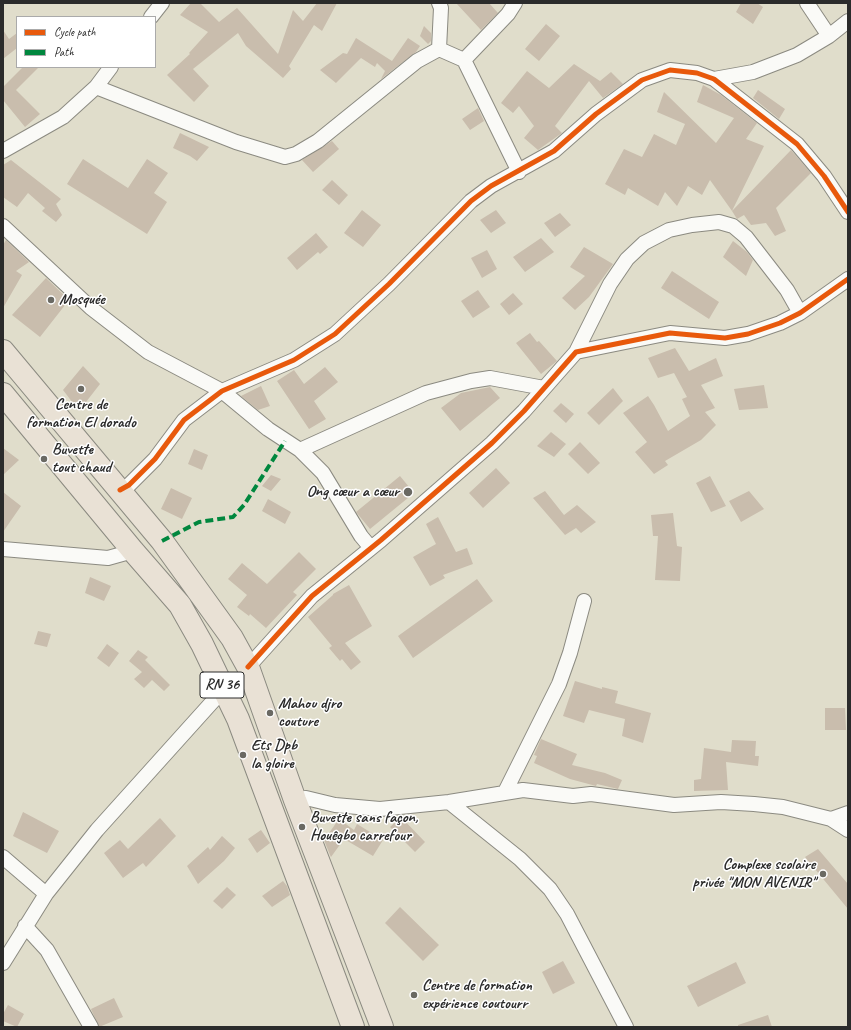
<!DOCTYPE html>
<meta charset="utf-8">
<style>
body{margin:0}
#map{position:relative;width:851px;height:1030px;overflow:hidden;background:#e0ddcb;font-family:Caveat,sans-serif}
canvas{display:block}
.frame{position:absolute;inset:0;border:4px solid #2b2b2b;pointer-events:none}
.legend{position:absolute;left:16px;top:16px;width:140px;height:52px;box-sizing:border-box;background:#fff;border:1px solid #aaa;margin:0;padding:5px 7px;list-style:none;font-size:12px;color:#2b2b2b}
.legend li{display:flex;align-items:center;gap:8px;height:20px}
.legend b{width:20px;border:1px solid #aaa}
</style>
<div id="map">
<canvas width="851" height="1030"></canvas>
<div class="frame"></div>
<ul class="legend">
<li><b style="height:5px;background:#e8590c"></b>Cycle path</li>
<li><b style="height:5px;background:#00873e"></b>Path</li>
</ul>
</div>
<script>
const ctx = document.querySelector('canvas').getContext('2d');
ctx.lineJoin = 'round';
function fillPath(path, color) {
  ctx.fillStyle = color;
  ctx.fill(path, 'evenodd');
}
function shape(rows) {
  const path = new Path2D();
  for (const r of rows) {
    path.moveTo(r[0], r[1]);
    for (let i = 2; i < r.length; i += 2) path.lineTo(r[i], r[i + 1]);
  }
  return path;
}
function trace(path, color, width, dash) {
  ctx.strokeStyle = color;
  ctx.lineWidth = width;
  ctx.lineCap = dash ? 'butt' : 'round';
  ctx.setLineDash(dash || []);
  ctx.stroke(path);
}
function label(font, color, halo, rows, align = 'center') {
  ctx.font = font + ' Caveat,sans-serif';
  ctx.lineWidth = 3;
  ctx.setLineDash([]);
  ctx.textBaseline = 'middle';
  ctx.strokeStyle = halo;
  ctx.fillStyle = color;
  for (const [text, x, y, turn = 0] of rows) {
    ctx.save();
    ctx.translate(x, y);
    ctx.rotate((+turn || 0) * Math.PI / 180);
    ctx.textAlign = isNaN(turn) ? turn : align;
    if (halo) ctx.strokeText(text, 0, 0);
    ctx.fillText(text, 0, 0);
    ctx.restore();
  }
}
const building = shape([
 [191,3,200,3,219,22,237,8,278,54,293,10,303,21,317,3,337,3,322,31,314,25,289,66,291,69,283,78,246,46,238,33,193,69,209,86,194,102,167,75,190,54,189,53,208,32,180,15],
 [456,3,489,3,498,13,481,30],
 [741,3,757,3,763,7,753,24,736,12],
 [546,24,560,36,539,61,525,49],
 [424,26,431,33,431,41,428,44,420,36],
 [3,30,9,39,17,33,17,48,3,59],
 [356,38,392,61,408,38,420,46,416,52,381,79,385,71,377,63,375,67,361,58,336,83,320,70,343,53,347,54],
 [574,64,600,81,611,72,623,84,603,98,589,81,555,126,562,133,538,150,524,138,534,126,519,106,513,113,501,103,527,71,549,88],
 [23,67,39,67,16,90,40,114,25,127,3,100,3,87],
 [703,85,721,95,757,123,746,139,764,146,732,211,710,180,702,195,688,186,677,206,665,192,658,206,628,188,625,195,605,184,624,149,642,157,654,134,676,145,685,124,657,112,664,92,716,143,734,118,697,102],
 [758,90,785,109,779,119,753,98],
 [478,108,484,121,470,130,462,119],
 [180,133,209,147,197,161,190,156,173,148],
 [332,141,339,149,313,172,302,160],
 [791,150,811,173,776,208,786,231,775,236,766,223,751,225,744,215,737,219,732,211],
 [83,159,128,188,147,159,168,173,154,193,167,202,147,234,67,184],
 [11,160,61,199,56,204,62,215,56,222,42,211,45,208,28,193,17,207,3,197,3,165],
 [332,180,348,195,339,205,322,190],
 [362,210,381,225,363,247,344,233],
 [496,210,506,223,491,233,480,220],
 [560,213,571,225,555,237,544,223],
 [316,233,328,247,320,254,318,252,297,270,287,258],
 [541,238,554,252,525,272,513,257],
 [6,240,29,262,16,271,22,275,3,308,3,245],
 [733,241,747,252,753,260,746,276,723,257],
 [584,247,613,264,589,297,575,310,562,298,585,276,570,267],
 [487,250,497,269,482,278,471,258],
 [672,271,719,302,709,319,661,288],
 [46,278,69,300,40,337,12,315],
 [478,290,490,307,473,318,461,301],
 [513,293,523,304,509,315,500,304],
 [530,333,537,342,539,341,557,361,541,374,516,343],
 [675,348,689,371,716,358,723,376,701,385,715,408,705,412,716,425,701,440,665,461,668,465,654,474,635,452,647,442,623,413,648,396,654,405,668,431,690,416,682,399,687,397,674,373,658,378,648,358],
 [83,366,100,384,79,411,63,390],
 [325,367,338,382,314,401,326,419,309,429,277,381,294,370,304,384],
 [764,385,768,408,739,410,734,389],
 [261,386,270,406,258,410,241,396],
 [490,387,500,398,460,431,441,408,461,393],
 [613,388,623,401,599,425,587,413],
 [561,403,574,414,566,423,553,411],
 [551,432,566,444,554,457,537,446],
 [580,442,600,463,588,474,568,454],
 [3,448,19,460,3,475],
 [194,449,208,455,202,470,188,464],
 [496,468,510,483,483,508,469,493],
 [271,475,281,479,271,491,262,486],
 [400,476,414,493,370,529,356,512],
 [710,476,726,506,711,512,696,483],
 [171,488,192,498,182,519,161,509],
 [545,491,564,515,577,505,596,522,581,533,576,528,565,535,533,498],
 [749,491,764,509,741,522,729,501],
 [3,492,21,506,3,532],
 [268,499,291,512,285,524,262,511],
 [673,513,677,546,682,547,680,581,655,580,658,536,653,536,651,515],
 [438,517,456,552,467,548,473,564,443,575,445,578,430,586,413,557,436,544,426,524],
 [299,552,316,569,293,592,297,595,266,628,250,614,249,616,237,607,247,595,228,579,242,563,267,584],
 [90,577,111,586,104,601,85,593],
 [477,579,493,601,413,658,398,636],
 [349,585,372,626,345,643,361,662,351,670,342,659,340,661,329,648,332,646,308,617,333,595,333,594],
 [38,631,51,634,47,647,34,644],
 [107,644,119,653,109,667,97,658],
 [138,650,148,657,145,660,170,685,164,691,152,680,144,688,134,679,142,672,129,661],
 [575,681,602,689,602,687,618,691,615,703,651,713,643,743,622,736,625,719,589,710,584,723,563,716],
 [825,708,845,708,846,730,825,730],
 [541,739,577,754,572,765,605,773,622,780,618,789,597,784,596,786,570,779,534,763,537,756,534,755],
 [732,740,756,741,755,756,759,756,758,766,726,762,728,790,694,791,694,780,701,779,704,748,731,752],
 [23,812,59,831,47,853,13,836],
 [401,817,425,842,415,852,390,827],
 [160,818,176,836,146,867,143,863,123,878,104,853,120,840,128,849],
 [339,819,354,830,357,824,383,840,373,856,344,839,331,857,330,855,324,840],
 [261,830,270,843,257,853,248,839],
 [222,836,235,848,224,861,198,884,187,866,208,847,210,850],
 [818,849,848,884,848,909,805,857],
 [283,881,287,886,290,895,272,907,262,896],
 [227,887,236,895,222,909,213,901],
 [400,907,439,945,423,961,385,923],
 [563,961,575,983,553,994,542,972],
 [736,962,746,983,698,1007,687,986],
 [114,998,123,1017,99,1027,91,1009],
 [8,1005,24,1014,17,1027,3,1021,3,1014],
 [768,1015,772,1027,738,1027,738,1025]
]);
const street = shape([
 [807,3,829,36],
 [151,17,162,3],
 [439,49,464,60,519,172],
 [439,49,441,8,439,3],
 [464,60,508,14,515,3],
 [714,79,753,72,797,55,829,36,848,21],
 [96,87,236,142,285,157,296,154,318,141,417,61,439,49],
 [3,151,63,117,96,87,111,67],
 [3,226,91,308,148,352,222,391,268,429,300,450,323,473,361,536,371,548],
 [576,352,610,284,627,259,644,243,669,230,692,225,719,222,733,226,746,237,787,290,800,313],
 [300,450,426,393,471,381,490,378,544,388],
 [120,490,129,485,155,459,184,420,222,391,294,360,335,334,389,284,471,201,491,186,554,151,596,114,642,80,670,70,697,73,714,79,797,144,824,176,848,212],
 [3,549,108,558,133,551],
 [248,667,312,596,381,540,492,443,524,411,576,352,670,333,725,338,748,334,780,323,800,313,848,279],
 [505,792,559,684,570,653,584,601],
 [295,800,306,798,335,805,380,809,449,802,523,790,573,796,591,794,674,805,721,802,754,804,783,807,831,819,848,830],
 [449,802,520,859,550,889,567,914,626,1027],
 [831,819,848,813],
 [3,857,46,894],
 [25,926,47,950,91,1027],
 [3,963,46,894,97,830,214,700,225,691]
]);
const primary = shape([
 [3,351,162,541,232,638,248,667,295,800,382,1027],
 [3,394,133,551,180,605,202,644,238,719,353,1027]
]);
const quiet = shape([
 [162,541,199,522,233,517,244,505,285,441]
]);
const cycleway = shape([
 [120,490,129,485,155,459,184,420,222,391,294,360,335,334,389,284,471,201,491,186,554,151,596,114,642,80,670,70,697,73,714,79,797,144,824,176,848,212],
 [248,667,312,596,381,540,492,443,524,411,576,352,670,333,725,338,748,334,780,323,800,313,848,279]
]);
const markers = [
 [51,300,4,"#6a6963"],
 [81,389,4,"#6a6963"],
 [44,459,4,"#6a6963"],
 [408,492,5,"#6a6963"],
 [270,713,4,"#6a6963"],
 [243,755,4,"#6a6963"],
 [302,827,4,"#6a6963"],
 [823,874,4,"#6a6963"],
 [414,995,4,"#6a6963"]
];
const shields = [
 [222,685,44]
];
const shieldNames = [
 ["RN 36",222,685]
];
const poiNames = [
 ["Mosquée",59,300],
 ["Centre de",81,405,"center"],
 ["formation El dorado",81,423,"center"],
 ["Buvette",52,450],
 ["tout chaud",52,468],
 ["Ong cœur a cœur",399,492,"right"],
 ["Mahou djro",278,704],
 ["couture",278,722],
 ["Ets Dpb",251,746],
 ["la gloire",251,764],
 ["Buvette sans façon,",310,818],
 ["Houêgbo carrefour",310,836],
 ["Complexe scolaire",815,865,"right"],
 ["privée \"MON AVENIR\"",815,883,"right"],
 ["Centre de formation",422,986],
 ["expérience coutourr",422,1004]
];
fillPath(building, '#c9bdad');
trace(street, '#8b8a81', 16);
trace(primary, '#8b8a81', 24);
trace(street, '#fafaf7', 14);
trace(primary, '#e9e1d5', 22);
trace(quiet, '#00873e', 4, [8, 4]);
trace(cycleway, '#e8590c', 5);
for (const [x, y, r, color] of markers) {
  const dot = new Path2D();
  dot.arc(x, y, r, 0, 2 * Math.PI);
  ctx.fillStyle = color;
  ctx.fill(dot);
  trace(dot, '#fff', 1.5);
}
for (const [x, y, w] of shields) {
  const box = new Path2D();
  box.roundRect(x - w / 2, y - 13, w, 26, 3);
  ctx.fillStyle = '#fff';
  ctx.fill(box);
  trace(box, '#2b2b2b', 1);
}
label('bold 15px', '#2b2b2b', null, shieldNames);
label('bold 16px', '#2b2b2b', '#fff', poiNames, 'left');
</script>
